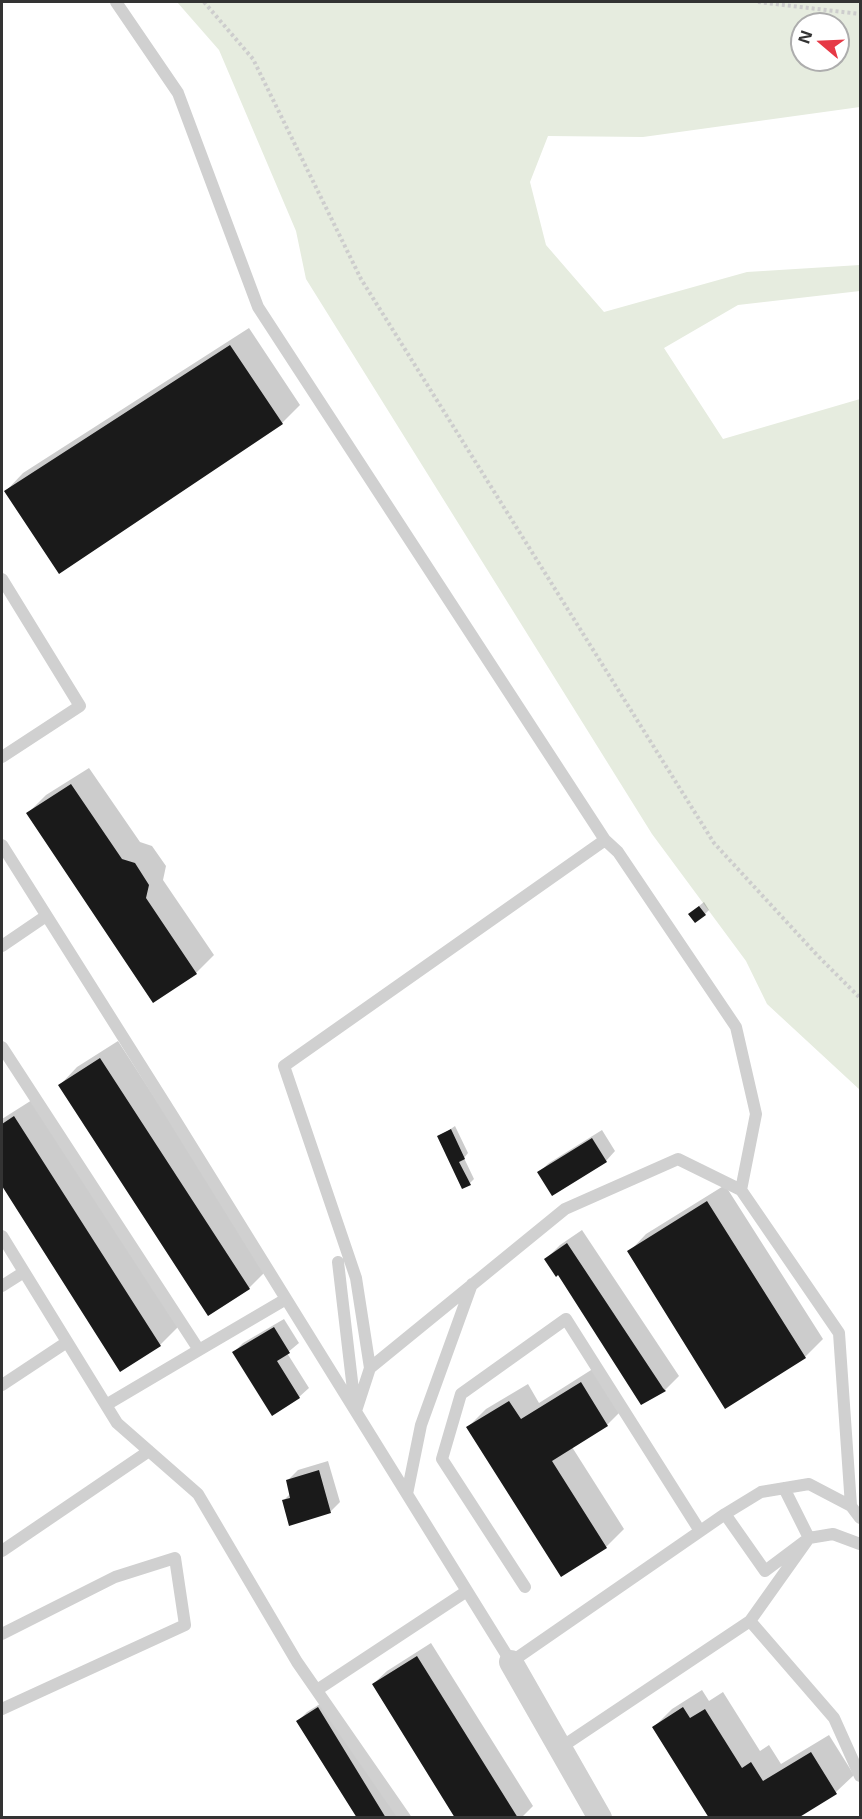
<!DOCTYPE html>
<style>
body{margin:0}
#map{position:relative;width:862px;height:1819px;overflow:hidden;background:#fff;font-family:"Open Sans",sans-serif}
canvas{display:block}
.frame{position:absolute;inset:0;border:3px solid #333;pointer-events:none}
.north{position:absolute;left:790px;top:12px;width:60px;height:60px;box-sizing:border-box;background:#fff;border:2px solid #adadad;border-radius:50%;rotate:289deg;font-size:16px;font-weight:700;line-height:24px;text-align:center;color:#333}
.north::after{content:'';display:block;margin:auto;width:21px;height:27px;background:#e63946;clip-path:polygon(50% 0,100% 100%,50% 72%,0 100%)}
</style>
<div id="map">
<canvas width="862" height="1819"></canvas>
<div class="frame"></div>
<div class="north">N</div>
</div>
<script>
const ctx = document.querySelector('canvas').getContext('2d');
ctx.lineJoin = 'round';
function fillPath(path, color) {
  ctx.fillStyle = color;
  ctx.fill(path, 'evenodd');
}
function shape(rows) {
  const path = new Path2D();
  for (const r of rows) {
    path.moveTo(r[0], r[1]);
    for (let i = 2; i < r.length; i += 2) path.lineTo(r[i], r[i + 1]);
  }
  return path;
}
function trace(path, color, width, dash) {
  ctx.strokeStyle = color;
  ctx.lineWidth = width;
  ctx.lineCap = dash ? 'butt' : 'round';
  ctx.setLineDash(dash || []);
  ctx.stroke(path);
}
const green = shape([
 [177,2,860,2,860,107,643,137,548,136,530,182,546,245,604,312,747,272,860,265,860,291,738,305,664,348,723,439,860,399,860,1090,767,1004,746,961,652,834,306,279,296,231,219,50],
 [802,24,838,24,838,60,802,60]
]);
const shadow = shape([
 [249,328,300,405,282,423,6,491,23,473],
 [89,768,140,842,152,846,166,866,163,880,214,955,196,973,154,1001,28,813,46,795],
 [704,902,709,910,705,914,694,910],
 [118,1041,267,1270,249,1288,60,1085,77,1067],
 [32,1100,178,1327,160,1345,121,1370,2,1183,2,1119],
 [455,1126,468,1153,464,1158,474,1179,470,1183,439,1137],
 [602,1130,615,1151,606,1161,539,1172,549,1163],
 [725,1185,823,1339,805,1357,629,1252,646,1234],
 [582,1230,679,1376,665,1390,546,1259,560,1245],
 [284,1319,299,1343,287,1353,309,1388,299,1397,234,1352,243,1343],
 [599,1365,625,1407,607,1425,572,1447,624,1529,606,1547,468,1427,486,1409,528,1384,539,1403],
 [328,1461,340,1502,331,1511,290,1524,284,1500,291,1493,288,1480,298,1470],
 [431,1643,533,1806,521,1818,457,1818,373,1684,387,1671],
 [702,1690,709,1701,723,1692,760,1751,769,1745,781,1764,829,1735,854,1775,836,1792,798,1816,654,1727,672,1709],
 [328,1699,401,1818,359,1818,298,1721,307,1712]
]);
const building = shape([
 [230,345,283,424,59,574,4,491],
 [71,784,122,859,135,863,149,885,146,898,197,974,153,1003,26,813],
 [699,906,706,915,695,923,688,914],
 [100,1058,250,1289,208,1316,58,1085],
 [14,1116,161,1346,120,1372,2,1186,2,1124],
 [451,1129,465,1159,459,1162,471,1185,462,1189,437,1136],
 [592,1138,607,1162,552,1196,537,1172],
 [707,1201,806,1358,725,1409,627,1251],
 [567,1243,663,1388,666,1391,641,1405,558,1275,556,1277,544,1259],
 [274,1327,290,1353,277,1361,300,1398,272,1416,232,1352],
 [581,1382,608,1426,552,1461,607,1548,561,1577,466,1427,509,1401,521,1419],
 [319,1470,331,1513,289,1526,282,1500,290,1498,286,1480],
 [417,1656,518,1818,455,1818,372,1684],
 [318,1707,386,1818,357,1818,296,1721],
 [683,1707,690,1718,705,1709,742,1768,751,1762,763,1781,811,1752,837,1794,798,1818,709,1818,652,1727]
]);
const path = shape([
 [204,2,253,59,361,279,714,843,817,955,860,998],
 [758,2,860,14]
]);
const lane = shape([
 [116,2,178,93,258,307,605,840],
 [2,579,80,706,2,757],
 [2,845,174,1118,511,1662,725,1514],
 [2,946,46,916],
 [2,1047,199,1350,106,1405],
 [2,1236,117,1423,198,1494,297,1662,405,1818],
 [338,1262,355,1407],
 [2,1286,24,1272],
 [199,1350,286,1299],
 [370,1368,356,1278,284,1066,605,840,618,852,736,1027,756,1114,741,1190],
 [2,1385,67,1342],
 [356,1411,370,1368,565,1209,678,1159,741,1190,839,1333,851,1506],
 [407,1494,421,1425,472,1284],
 [860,1518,851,1506,809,1484,761,1492,725,1514,765,1571,809,1538,833,1534,860,1544],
 [2,1551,149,1451],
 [525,1587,442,1459,461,1394,566,1319,700,1531],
 [750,1621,809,1538,784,1488],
 [2,1634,115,1577,175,1558,185,1625,2,1709],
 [317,1690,467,1591],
 [560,1748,750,1621,834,1718,860,1776]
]);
const street = shape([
 [511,1662,600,1818]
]);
fillPath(green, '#e6ecdf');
fillPath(shadow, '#0003');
fillPath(building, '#1a1a1a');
trace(path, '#cdcdcd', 4, [3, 3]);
trace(lane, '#d0d0d0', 12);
trace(street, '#d0d0d0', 24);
</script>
